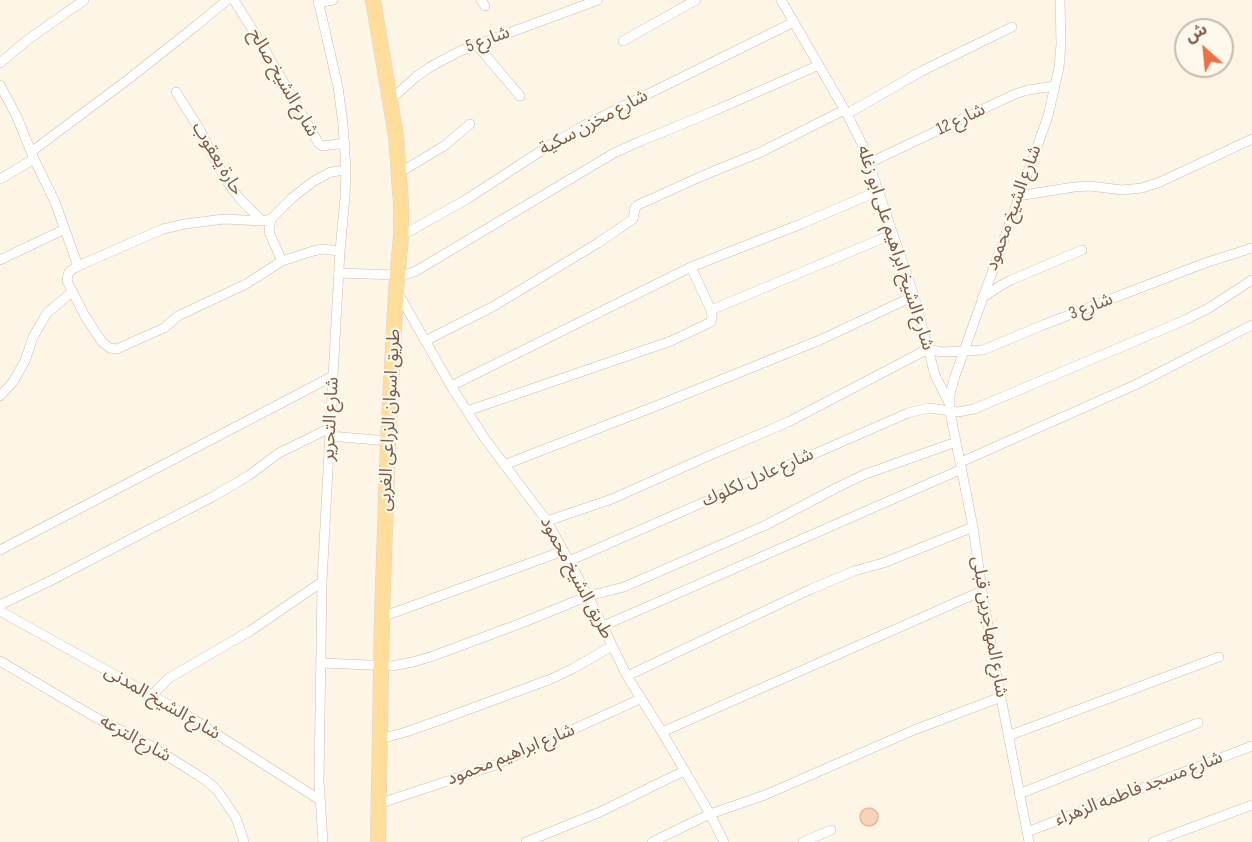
<!DOCTYPE html>
<meta charset="utf-8">
<style>
body{margin:0}
#map{position:relative;width:1252px;height:842px;overflow:hidden;background:#fdf5e5;font-family:"Sofia Sans Condensed","Noto Sans Arabic",sans-serif}
canvas{display:block}
.north{position:absolute;left:1174px;top:18px;width:60px;height:60px;box-sizing:border-box;background:#fff8ec;border:2px solid #c9b9aa;border-radius:50%;rotate:333deg;font-size:16px;font-weight:700;line-height:24px;text-align:center;color:#785b48}
.north::after{content:'';display:block;margin:auto;width:21px;height:27px;background:#ed6f44;clip-path:polygon(50% 0,100% 100%,50% 72%,0 100%)}
</style>
<div id="map">
<canvas width="1252" height="842"></canvas>
<div class="north">ش</div>
</div>
<script>
const ctx = document.querySelector('canvas').getContext('2d');
ctx.lineJoin = 'round';
function fillPath(path, color) {
  ctx.fillStyle = color;
  ctx.fill(path, 'evenodd');
}
function shape(rows) {
  const path = new Path2D();
  for (const r of rows) {
    if (r.length === 3) {
      path.moveTo(r[0] + r[2], r[1]);
      path.arc(r[0], r[1], r[2], 0, 2 * Math.PI);
      continue;
    }
    path.moveTo(r[0], r[1]);
    for (let i = 2; i < r.length; i += 2) path.lineTo(r[i], r[i + 1]);
  }
  return path;
}
function trace(path, color, width, dash) {
  ctx.strokeStyle = color;
  ctx.lineWidth = width;
  ctx.lineCap = dash ? 'butt' : 'round';
  ctx.setLineDash(dash || []);
  ctx.stroke(path);
}
function label(font, color, halo, rows, align = 'center') {
  ctx.font = font + ' "Sofia Sans Condensed","Noto Sans Arabic",sans-serif';
  ctx.lineWidth = 4.5;
  ctx.setLineDash([]);
  ctx.textBaseline = 'middle';
  ctx.strokeStyle = halo;
  ctx.fillStyle = color;
  for (const [text, x, y, turn = 0] of rows) {
    ctx.save();
    ctx.translate(x, y);
    ctx.rotate((+turn || 0) * Math.PI / 180);
    ctx.textAlign = isNaN(turn) ? turn : align;
    if (halo) ctx.strokeText(text, 0, 0);
    ctx.fillText(text, 0, 0);
    ctx.restore();
  }
}
const building = shape([
 [869,817,9]
]);
const minor = shape([
 [234,0,262,45,319,144,323,146,345,143],
 [318,0,338,87,343,124,346,170,345,197,340,251,333,376,322,582,319,780,323,842],
 [481,0,485,6],
 [781,0,847,114,863,146,914,296,935,375,950,405],
 [318,3,333,0],
 [623,41,696,0],
 [476,44,520,96],
 [0,63,26,41,84,0],
 [0,85,17,117,34,159,55,202,78,266],
 [176,92,200,130,217,164,230,186,240,199,262,221],
 [390,100,416,77,430,67,460,51,598,0],
 [847,114,922,71,1012,27],
 [31,152,126,81,197,25,227,0],
 [869,163,1015,94,1028,90,1055,86],
 [399,173,444,146,470,124],
 [0,179,34,159],
 [1018,196,1074,187,1090,186,1122,190,1142,188,1160,182,1252,139],
 [271,219,269,232,282,261],
 [401,236,467,199,547,147,583,126,794,22],
 [340,251,322,249,313,251,282,261,246,284,178,316,164,328,117,349,110,348,102,342,85,316,67,281,68,274,70,271,78,266,163,229,185,224,224,219,262,221,271,219,293,197,314,181,331,172,346,170],
 [0,260,65,229],
 [339,273,397,275,408,274,416,271,614,153,641,141,714,111,819,65],
 [398,293,451,386,485,439,547,521,588,596,627,676,662,732,710,814,724,842],
 [982,298,1000,286,1011,280,1082,250],
 [711,310,893,234],
 [425,341,494,306,598,243,633,219,635,208,638,205,702,176,761,152,844,110],
 [451,386,691,267,801,224,878,191],
 [0,396,13,382,25,361,33,337,47,313,72,292],
 [467,411,671,341,711,322,712,316,711,310,691,267],
 [330,436,388,441],
 [961,462,1135,385,1252,325],
 [504,465,656,406,820,340,914,296],
 [547,521,612,499,704,458,788,422,928,349,942,352,983,350,1043,325,1205,263,1252,248],
 [0,550,333,376],
 [569,561,908,413,929,408,958,412,974,409,1185,320,1209,308,1252,280],
 [0,605,52,580,214,496,248,476,279,453,330,428],
 [0,611,185,714,320,800],
 [382,617,563,551],
 [603,626,962,469],
 [0,661,93,716,153,747,204,779,217,790,230,809,236,818,244,842],
 [322,663,392,666,413,662,433,656,519,624,588,596,624,587,766,525,836,488,863,475,956,442],
 [627,676,809,590,854,571,883,563,973,527],
 [152,695,169,678,250,631,322,582],
 [662,732,982,591],
 [1008,736,1219,657],
 [380,739,406,732,440,720,551,679,574,668,612,646],
 [1019,794,1198,723],
 [378,804,493,766,640,699],
 [1027,832,1252,746],
 [526,842,600,812,684,771],
 [652,842,710,814,765,795,914,730,1001,697],
 [803,842,831,830],
 [1029,842,996,672,982,591,973,527,950,412,950,394,955,376,1048,116,1059,68,1061,44,1060,0],
 [1153,842,1252,805]
]);
const primary = shape([
 [373,0,396,136,401,204,401,236,396,291,388,441,382,617,378,842]
]);
const streetNames = [
 ["شارع 5",488,40,-20],
 ["شارع الشيخ صالح",283,83,60],
 ["شارع 12",961,120,-25],
 ["شارع مخزن سكية",594,123,-28],
 ["حارة يعقوب",217,159,59],
 ["شارع الشيخ محمود",1014,208,-70],
 ["شارع الشيخ ابراهيم على ابو زغله",895,248,72],
 ["شارع 3",1091,307,-21],
 ["شارع التحرير",331,419,-87],
 ["طريق اسوان الزراعى الغربى",390,420,-87],
 ["شارع عادل لكلوك",758,478,-24],
 ["طريق الشيخ محمود",576,578,62],
 ["شارع المهاجرين قبلى",989,627,80],
 ["شارع الشيخ المدنى",162,703,30],
 ["شارع الترعه",135,739,29],
 ["شارع ابراهيم محمود",511,755,-22],
 ["شارع مسجد فاطمه الزهراء",1139,789,-21]
];
fillPath(building, '#f4d4bb');
trace(building, '#e8ba9a', 1.5);
trace(minor, '#cfbcaa', 10);
trace(primary, '#dcd4cf', 16);
trace(minor, '#fff', 9);
trace(primary, '#ffdd9a', 15);
label('18px', '#785b48', '#fff8ec', streetNames);
</script>
